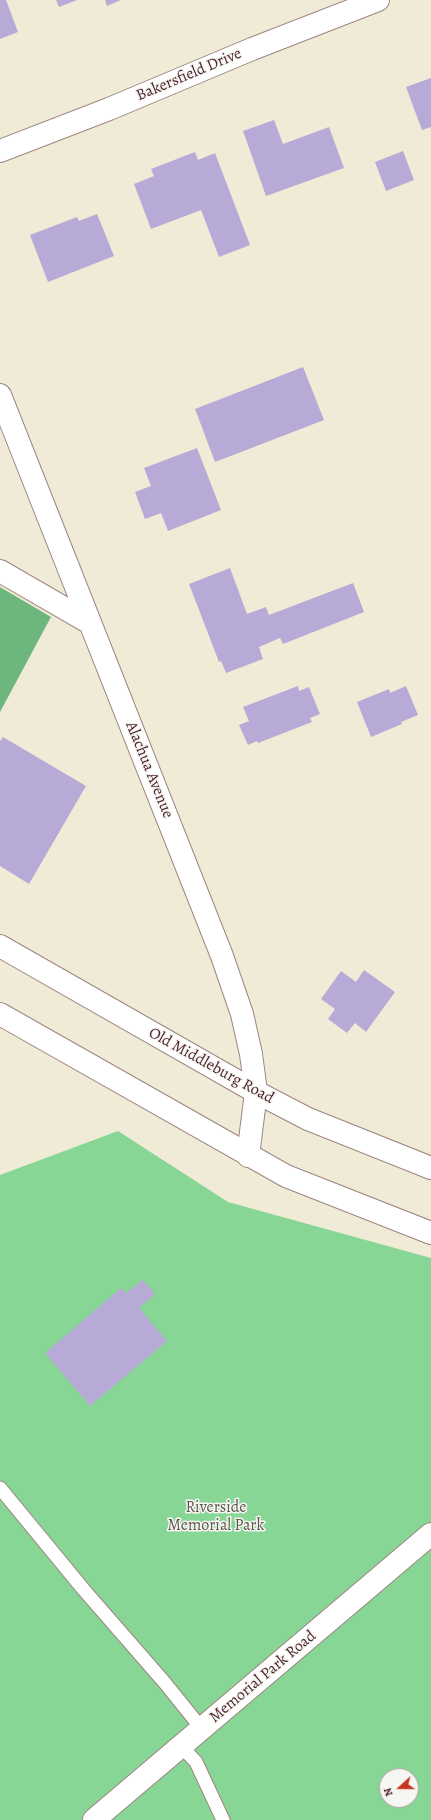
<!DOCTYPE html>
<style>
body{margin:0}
#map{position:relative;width:431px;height:1820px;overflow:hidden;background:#f0ebd7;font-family:Alegreya,serif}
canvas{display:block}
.north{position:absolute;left:379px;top:1768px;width:40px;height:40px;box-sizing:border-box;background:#f6f6f2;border:1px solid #b1a0a2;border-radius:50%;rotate:249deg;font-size:11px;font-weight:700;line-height:16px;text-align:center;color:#4a1f2b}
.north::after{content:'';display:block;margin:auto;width:14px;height:18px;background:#c8321e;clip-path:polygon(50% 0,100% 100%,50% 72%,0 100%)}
</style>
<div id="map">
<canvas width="431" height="1820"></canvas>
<div class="north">N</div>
</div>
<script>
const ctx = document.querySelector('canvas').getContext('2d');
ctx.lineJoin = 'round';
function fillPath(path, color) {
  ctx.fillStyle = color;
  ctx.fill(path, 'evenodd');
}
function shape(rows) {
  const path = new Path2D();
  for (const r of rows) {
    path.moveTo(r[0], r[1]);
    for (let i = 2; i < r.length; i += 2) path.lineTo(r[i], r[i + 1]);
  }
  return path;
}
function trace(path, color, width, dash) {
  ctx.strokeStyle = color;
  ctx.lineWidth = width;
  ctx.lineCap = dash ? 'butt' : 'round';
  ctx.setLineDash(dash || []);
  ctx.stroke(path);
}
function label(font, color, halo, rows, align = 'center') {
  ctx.font = font + ' Alegreya,serif';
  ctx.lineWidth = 3;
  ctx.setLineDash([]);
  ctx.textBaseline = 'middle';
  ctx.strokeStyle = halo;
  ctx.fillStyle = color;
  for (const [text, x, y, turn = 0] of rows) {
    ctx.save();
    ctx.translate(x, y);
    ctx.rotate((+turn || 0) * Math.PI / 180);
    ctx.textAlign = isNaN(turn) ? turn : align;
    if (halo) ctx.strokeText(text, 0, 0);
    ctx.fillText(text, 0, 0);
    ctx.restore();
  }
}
const green = shape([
 [118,1131,228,1202,431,1258,431,1820,0,1820,0,1175],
 [387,1776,411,1776,411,1800,387,1800]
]);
const forest = shape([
 [0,587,51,617,0,712]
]);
const building = shape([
 [0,0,6,0,18,32,0,39],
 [56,0,77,0,59,7],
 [105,0,121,0,107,6],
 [431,78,431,127,422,130,406,87],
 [274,120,283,144,329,127,344,168,266,196,243,131],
 [403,151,414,180,386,191,375,162],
 [195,152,198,160,215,153,250,245,219,257,201,210,151,229,134,184,154,176,151,169],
 [97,214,114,256,48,282,30,235,77,217,79,221],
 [303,367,324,420,215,462,195,409],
 [197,448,221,510,168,531,161,513,145,519,135,492,151,486,144,468],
 [230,568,247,614,266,607,269,615,353,583,364,612,283,644,280,638,259,647,263,659,226,673,221,661,219,662,189,584],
 [298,686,299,691,309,687,320,714,310,718,312,722,258,743,257,741,248,745,239,725,249,721,243,707],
 [406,686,418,715,401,722,402,724,371,737,357,702,389,689,390,693],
 [3,737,86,786,29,884,0,866,0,741],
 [364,970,395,992,366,1032,355,1023,347,1033,328,1019,335,1009,321,999,341,971,356,982],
 [143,1280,155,1294,139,1308,167,1341,90,1406,45,1353,121,1288,126,1293]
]);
const lane = shape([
 [0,1488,84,1590,165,1683,202,1729],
 [181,1746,196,1762,223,1820]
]);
const street = shape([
 [0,151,109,109,252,49,378,0],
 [0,395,222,956,242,1014,251,1054,256,1092,248,1156],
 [0,571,90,623]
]);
const secondary = shape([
 [0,946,256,1092,308,1119,431,1168],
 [0,1014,286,1176,431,1233],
 [94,1820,431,1534]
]);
const streetNames = [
 ["Bakersfield Drive",189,75,-23],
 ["Alachua Avenue",149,770,68],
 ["Old Middleburg Road",211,1066,29],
 ["Memorial Park Road",263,1677,-40]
];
const parkNames = [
 ["Riverside",216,1508],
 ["Memorial Park",216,1526]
];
fillPath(green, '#87d696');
fillPath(forest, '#6db77f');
fillPath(building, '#b8aad6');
trace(lane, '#9d8581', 15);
trace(street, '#9d8581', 24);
trace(secondary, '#9d8581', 24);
trace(lane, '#fff', 13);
trace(street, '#fff', 22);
trace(secondary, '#fff', 22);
label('16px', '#4a1f2b', '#f6f6f2', streetNames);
label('16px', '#5c564b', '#f6f6f2', parkNames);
</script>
